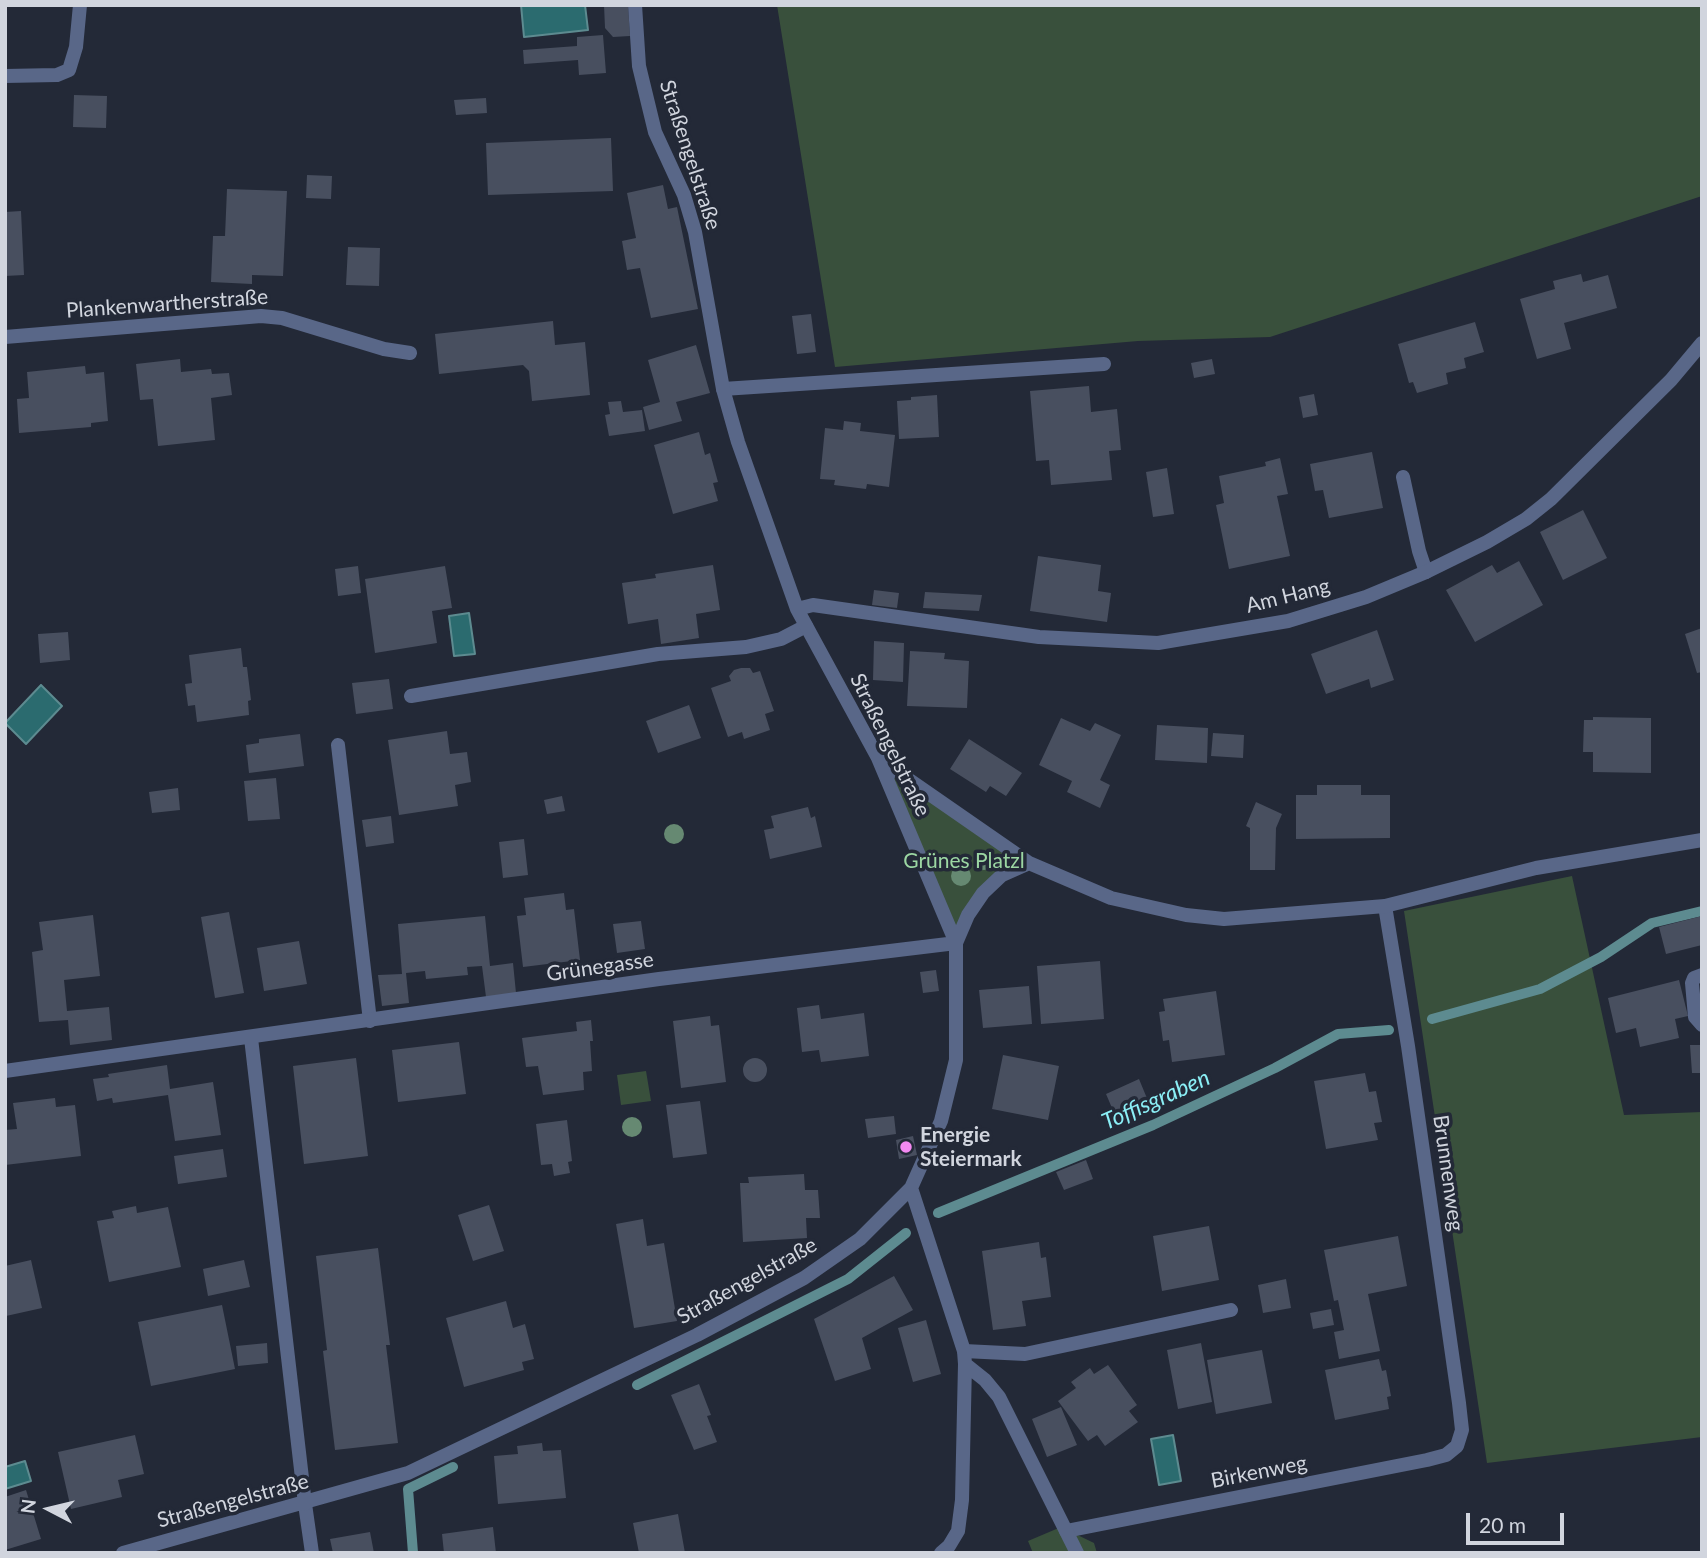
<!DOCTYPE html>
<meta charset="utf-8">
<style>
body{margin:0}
#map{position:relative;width:1707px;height:1558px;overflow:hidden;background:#232937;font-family:Lato,sans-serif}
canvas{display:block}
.frame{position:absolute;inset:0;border:7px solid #d1d5de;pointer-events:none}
.north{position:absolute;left:14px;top:1474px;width:70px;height:70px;-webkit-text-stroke:5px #232937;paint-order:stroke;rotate:277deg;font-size:19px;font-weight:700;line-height:28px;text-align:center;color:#d1d5de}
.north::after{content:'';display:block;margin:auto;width:24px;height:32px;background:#d1d5de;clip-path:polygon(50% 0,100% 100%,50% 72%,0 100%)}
.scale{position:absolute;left:1466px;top:1513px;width:98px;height:32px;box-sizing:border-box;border:4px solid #d1d5de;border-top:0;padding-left:9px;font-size:21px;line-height:24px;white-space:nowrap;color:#d1d5de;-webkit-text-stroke:5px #232937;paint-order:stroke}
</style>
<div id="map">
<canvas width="1707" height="1558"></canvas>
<div class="frame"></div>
<div class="north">N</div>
<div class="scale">20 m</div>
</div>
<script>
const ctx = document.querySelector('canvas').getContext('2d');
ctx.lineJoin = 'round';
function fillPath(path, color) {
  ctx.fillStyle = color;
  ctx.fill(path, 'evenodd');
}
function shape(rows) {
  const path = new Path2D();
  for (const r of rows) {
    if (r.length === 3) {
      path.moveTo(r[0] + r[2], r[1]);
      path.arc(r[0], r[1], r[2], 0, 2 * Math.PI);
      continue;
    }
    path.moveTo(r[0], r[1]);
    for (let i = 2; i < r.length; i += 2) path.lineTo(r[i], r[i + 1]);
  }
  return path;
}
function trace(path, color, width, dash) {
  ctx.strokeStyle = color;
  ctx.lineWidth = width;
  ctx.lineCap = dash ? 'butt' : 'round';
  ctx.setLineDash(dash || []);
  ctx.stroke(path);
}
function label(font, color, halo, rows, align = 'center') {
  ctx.font = font + ' Lato,sans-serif';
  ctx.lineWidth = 7;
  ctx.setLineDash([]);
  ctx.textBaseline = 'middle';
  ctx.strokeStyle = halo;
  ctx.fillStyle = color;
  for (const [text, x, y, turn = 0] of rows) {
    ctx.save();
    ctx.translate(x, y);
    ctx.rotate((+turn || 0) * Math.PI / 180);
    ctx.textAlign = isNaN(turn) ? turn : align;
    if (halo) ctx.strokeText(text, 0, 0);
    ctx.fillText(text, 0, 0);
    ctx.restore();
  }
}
const green = shape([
 [777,5,1702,5,1702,196,1270,337,1138,341,835,367],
 [878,758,1029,863,1002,875,956,943],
 [1572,876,1624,1115,1702,1112,1702,1437,1487,1463,1404,911],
 [646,1071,651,1101,621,1105,617,1075],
 [1061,1527,1094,1543,1097,1553,1033,1553,1028,1541]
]);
const water = shape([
 [521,5,585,5,588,30,524,37,521,5],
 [469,613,475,654,454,656,449,616,469,613],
 [41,685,62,706,26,744,5,723,41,685],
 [1173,1435,1181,1481,1159,1485,1151,1439,1173,1435],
 [25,1461,31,1481,5,1489,5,1467,25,1461]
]);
const stream = shape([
 [1432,1019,1540,989,1601,957,1652,923,1702,911],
 [938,1213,1153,1125,1275,1068,1338,1034,1389,1030],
 [637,1385,848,1279,906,1233],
 [413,1553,408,1489,453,1467]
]);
const building = shape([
 [604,5,628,5,630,36,613,37,605,28],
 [603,35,606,73,579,75,578,60,524,64,523,50,577,46,577,37],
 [74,95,107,96,106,128,73,127],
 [486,98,487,113,456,115,454,100],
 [611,138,613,191,488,195,486,143],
 [307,175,332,176,331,199,306,198],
 [663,185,668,209,677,207,698,309,651,318,640,268,627,270,622,241,636,238,627,193],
 [227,189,287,191,283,276,252,275,252,284,211,282,213,236,225,236],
 [21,211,24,275,5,276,5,212],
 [348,247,380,248,379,286,346,285],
 [1581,274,1583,282,1608,275,1617,308,1564,323,1571,349,1537,359,1520,299,1555,289,1553,281],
 [811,314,816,352,797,354,792,316],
 [553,321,555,345,585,342,590,395,532,401,529,371,523,365,439,374,435,334],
 [1475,322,1484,352,1464,358,1466,368,1446,373,1448,384,1417,393,1413,382,1409,383,1398,344],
 [696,345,710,393,676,402,682,421,649,430,643,407,660,402,648,360],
 [180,359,181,372,211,369,212,374,229,373,232,395,211,398,215,440,158,446,153,399,140,400,136,364],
 [1212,359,1215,374,1194,378,1191,363],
 [85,366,86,374,104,372,108,421,91,423,91,427,19,433,17,399,29,398,27,372],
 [1089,386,1091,412,1117,409,1121,450,1109,451,1112,480,1051,485,1049,460,1036,461,1030,391],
 [1314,394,1318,415,1303,418,1299,397],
 [937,395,939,437,899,439,897,401,911,400,911,397],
 [621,401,623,412,642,410,645,431,609,436,605,415,610,414,608,402],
 [844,421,861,423,860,431,895,435,889,487,867,484,866,489,834,485,835,480,820,479,825,428,843,430],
 [699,432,705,455,710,453,718,482,713,483,718,501,673,514,654,445],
 [1372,452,1383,508,1329,518,1323,490,1315,491,1310,464],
 [1280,458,1288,494,1277,496,1290,556,1229,569,1216,505,1224,503,1219,476,1266,466,1265,462],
 [1167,468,1174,514,1153,517,1146,472],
 [1583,510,1607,558,1563,580,1540,532],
 [1038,556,1101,565,1098,591,1111,593,1107,622,1030,611],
 [1519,561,1543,605,1475,642,1446,590,1492,565,1497,573],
 [713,565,720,610,696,614,699,638,661,644,658,619,628,624,622,583,656,578,655,574],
 [358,566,361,593,338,596,335,569],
 [445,566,452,608,432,611,437,643,375,653,365,579],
 [874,590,899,593,897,608,872,605],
 [925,592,982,595,979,611,923,608],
 [1702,628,1702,672,1697,673,1685,634],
 [1377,630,1394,680,1371,688,1369,679,1326,694,1311,654],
 [68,632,70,660,40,663,38,634],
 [874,641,904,643,903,682,873,680],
 [241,648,243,667,247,667,251,700,248,701,249,715,197,722,195,705,188,706,185,684,192,683,189,655],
 [910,651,945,653,944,659,969,661,967,708,907,706],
 [741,668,750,668,753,673,760,671,774,711,765,714,770,730,744,739,742,732,728,737,711,688,731,681,729,676,734,670],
 [389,679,393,709,356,714,352,683],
 [689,705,701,738,658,753,646,721],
 [1593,717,1651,718,1651,773,1593,772,1593,752,1583,752,1584,720,1593,720],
 [1061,718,1090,731,1095,723,1121,735,1100,780,1110,785,1100,808,1067,792,1072,781,1039,765],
 [1157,725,1208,728,1207,763,1155,760],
 [447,731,450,754,467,752,471,782,455,785,458,806,399,815,388,740],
 [1213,733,1244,735,1243,758,1211,756],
 [300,734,304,766,249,773,246,745,259,743,259,739],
 [969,739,1022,773,1006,796,990,786,986,792,950,769],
 [276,778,280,819,248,821,244,781],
 [1317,785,1361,785,1361,795,1390,795,1390,838,1296,839,1296,795,1317,795],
 [178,788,180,810,152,813,149,792],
 [562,796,565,811,547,814,544,800],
 [1256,802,1282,814,1276,828,1275,870,1250,870,1250,828,1246,826],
 [808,807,811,818,815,816,822,847,770,859,764,830,774,828,771,816],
 [391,816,394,843,366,847,362,820],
 [524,839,528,875,503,878,499,842],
 [564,893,566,910,574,909,580,960,523,967,517,916,526,915,524,898],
 [229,912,244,993,215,998,201,917],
 [93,915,100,976,64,980,67,1011,109,1007,112,1040,70,1045,68,1020,39,1022,32,952,43,950,39,922],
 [485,916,490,966,513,963,516,993,486,997,482,966,467,967,468,975,426,979,425,971,406,973,409,1003,382,1006,378,975,402,974,398,924],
 [1702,916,1702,945,1666,954,1659,927],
 [641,921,645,949,617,953,613,924],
 [299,941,307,984,264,991,257,948],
 [1100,961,1104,1019,1041,1024,1037,966],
 [936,970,939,991,923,993,920,972],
 [1679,980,1688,1016,1675,1019,1679,1038,1640,1047,1636,1028,1616,1033,1608,998],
 [1029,986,1032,1024,983,1028,979,990],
 [1216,991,1225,1055,1172,1062,1169,1040,1163,1041,1159,1012,1165,1011,1163,999],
 [819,1005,821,1019,864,1013,869,1056,821,1062,819,1050,802,1052,797,1008],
 [710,1016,711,1026,719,1025,726,1082,681,1088,673,1021],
 [591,1020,593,1041,590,1041,592,1071,583,1072,584,1090,543,1095,538,1066,526,1067,522,1038,577,1031,576,1022],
 [459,1042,466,1094,398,1102,392,1050],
 [1690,1045,1702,1045,1702,1073,1692,1073],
 [1003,1055,1059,1066,1048,1120,992,1109],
 [356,1058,368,1156,304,1164,293,1066],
 [755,1070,12],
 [167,1065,170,1089,213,1082,221,1135,175,1141,168,1095,113,1103,112,1098,97,1101,93,1079,109,1077,108,1074],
 [1365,1073,1369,1092,1376,1091,1382,1122,1374,1123,1378,1140,1326,1149,1314,1081],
 [1139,1079,1151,1108,1118,1122,1106,1094],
 [55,1098,56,1107,75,1105,81,1156,5,1165,5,1130,17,1129,13,1103],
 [700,1101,707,1154,673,1158,666,1105],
 [894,1116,896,1134,868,1138,865,1119],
 [567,1120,572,1161,568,1162,570,1173,554,1176,552,1164,541,1165,536,1124],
 [913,1136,917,1155,899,1159,896,1140],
 [223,1149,227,1177,178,1184,174,1156],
 [1086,1160,1093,1179,1064,1190,1056,1172],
 [804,1174,805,1190,818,1190,820,1218,806,1218,807,1238,743,1242,740,1183,749,1183,748,1177],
 [489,1205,504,1251,473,1261,458,1215],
 [136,1206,137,1213,168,1207,181,1267,109,1282,97,1221,114,1218,112,1211],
 [643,1219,647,1246,664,1243,677,1321,634,1328,616,1224],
 [1209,1226,1219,1280,1162,1291,1153,1236],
 [1398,1236,1407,1286,1368,1294,1380,1351,1339,1359,1334,1332,1344,1330,1338,1300,1334,1301,1324,1250],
 [1039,1242,1041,1258,1046,1257,1051,1297,1022,1301,1026,1326,993,1330,982,1251],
 [378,1248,390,1345,386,1345,398,1443,335,1450,323,1351,327,1350,316,1256],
 [31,1260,42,1308,6,1316,5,1266],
 [244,1260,250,1287,208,1296,203,1269],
 [894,1276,913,1310,862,1338,871,1369,835,1381,814,1319],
 [1286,1279,1291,1308,1263,1313,1258,1285],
 [506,1301,513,1328,525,1324,534,1359,522,1362,524,1370,464,1387,446,1318],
 [222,1305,235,1369,151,1386,138,1322],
 [1331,1309,1334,1325,1313,1329,1310,1313],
 [926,1320,941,1374,913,1382,898,1328],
 [267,1343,268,1363,238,1366,236,1346],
 [1201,1343,1212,1402,1178,1409,1167,1350],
 [1262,1350,1272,1403,1216,1414,1207,1360],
 [1379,1359,1382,1371,1386,1370,1391,1396,1387,1397,1389,1409,1335,1420,1325,1370],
 [1108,1365,1137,1405,1129,1411,1138,1422,1105,1446,1097,1435,1088,1441,1058,1401,1076,1388,1071,1382,1090,1368,1094,1374],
 [699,1384,711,1415,707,1416,717,1442,694,1450,671,1395],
 [1061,1407,1077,1445,1047,1457,1032,1419],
 [135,1435,144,1474,118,1480,122,1497,71,1509,58,1452],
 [542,1443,543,1451,561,1450,566,1498,498,1504,494,1456,518,1454,517,1446],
 [26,1490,41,1539,5,1550,5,1497],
 [678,1514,685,1553,639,1553,633,1523],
 [493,1527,496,1553,444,1553,442,1534],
 [370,1532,374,1553,333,1553,330,1539]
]);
const service = shape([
 [5,337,261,316,282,318,384,349,410,353],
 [723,389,1104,364],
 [1403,477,1419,551,1426,572],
 [411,696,658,654,746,647,781,639,806,626],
 [338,745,370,1021],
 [1702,975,1694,978,1692,983,1695,1017,1702,1025],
 [964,1351,1025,1354,1231,1310],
 [305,1504,312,1553],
 [1066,1531,1427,1460,1446,1455,1457,1446,1462,1430,1459,1403,1408,1046,1385,906]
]);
const minor = shape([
 [5,76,57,75,69,70,76,47,80,5],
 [797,609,813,605,1039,637,1158,643,1288,621,1366,597,1426,572,1487,542,1526,519,1551,499,1671,380,1702,343],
 [879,759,1029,863,1111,898,1186,915,1224,919,1385,906,1536,868,1702,840],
 [251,1038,305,1504],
 [5,1071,659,979,956,943,968,915,983,893,1002,875,1029,863],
 [911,1188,964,1351,965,1364,985,1380,999,1397,1077,1553],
 [123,1553,408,1473,697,1335,804,1278,860,1239,911,1188,941,1121,956,1060,956,943,878,758,797,609,738,442,723,389,695,232,684,195,655,132,639,66,635,5],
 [941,1553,949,1546,958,1531,962,1500,965,1364]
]);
const trees = [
 [674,834],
 [984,860],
 [961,876],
 [632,1127]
];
const markers = [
 [906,1147,7,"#f389f1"]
];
const streetNames = [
 ["Straßengelstraße",690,155,72],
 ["Plankenwartherstraße",167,304,-4],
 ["Am Hang",1288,596,-14],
 ["Straßengelstraße",890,745,64],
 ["Grünegasse",600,967,-8],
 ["Brunnenweg",1448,1173,82],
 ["Straßengelstraße",747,1281,-29],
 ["Birkenweg",1259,1472,-11],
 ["Straßengelstraße",233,1501,-15]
];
const parkNames = [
 ["Grünes Platzl",964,861]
];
const poiNames = [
 ["Energie",920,1135],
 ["Steiermark",920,1159]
];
const waterNames = [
 ["Toffisgraben",1156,1100,-24]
];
fillPath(green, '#39503c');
fillPath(water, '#2b6b6f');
trace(water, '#5d8b90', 2);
trace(stream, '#5d8b90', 10);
fillPath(building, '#484f5f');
trace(service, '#596788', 14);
trace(minor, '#596788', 14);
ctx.fillStyle = '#668972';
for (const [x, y] of trees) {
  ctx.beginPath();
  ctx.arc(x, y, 10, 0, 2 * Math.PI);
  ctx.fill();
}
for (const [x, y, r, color] of markers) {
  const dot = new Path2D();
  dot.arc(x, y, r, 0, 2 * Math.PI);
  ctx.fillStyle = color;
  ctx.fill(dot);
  trace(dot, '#232937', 2.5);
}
label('21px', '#d1d5de', '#232937', streetNames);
label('21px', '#9cd7a3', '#232937', parkNames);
label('bold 21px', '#d1d5de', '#232937', poiNames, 'left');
label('italic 23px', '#8beff6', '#232937', waterNames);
</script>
